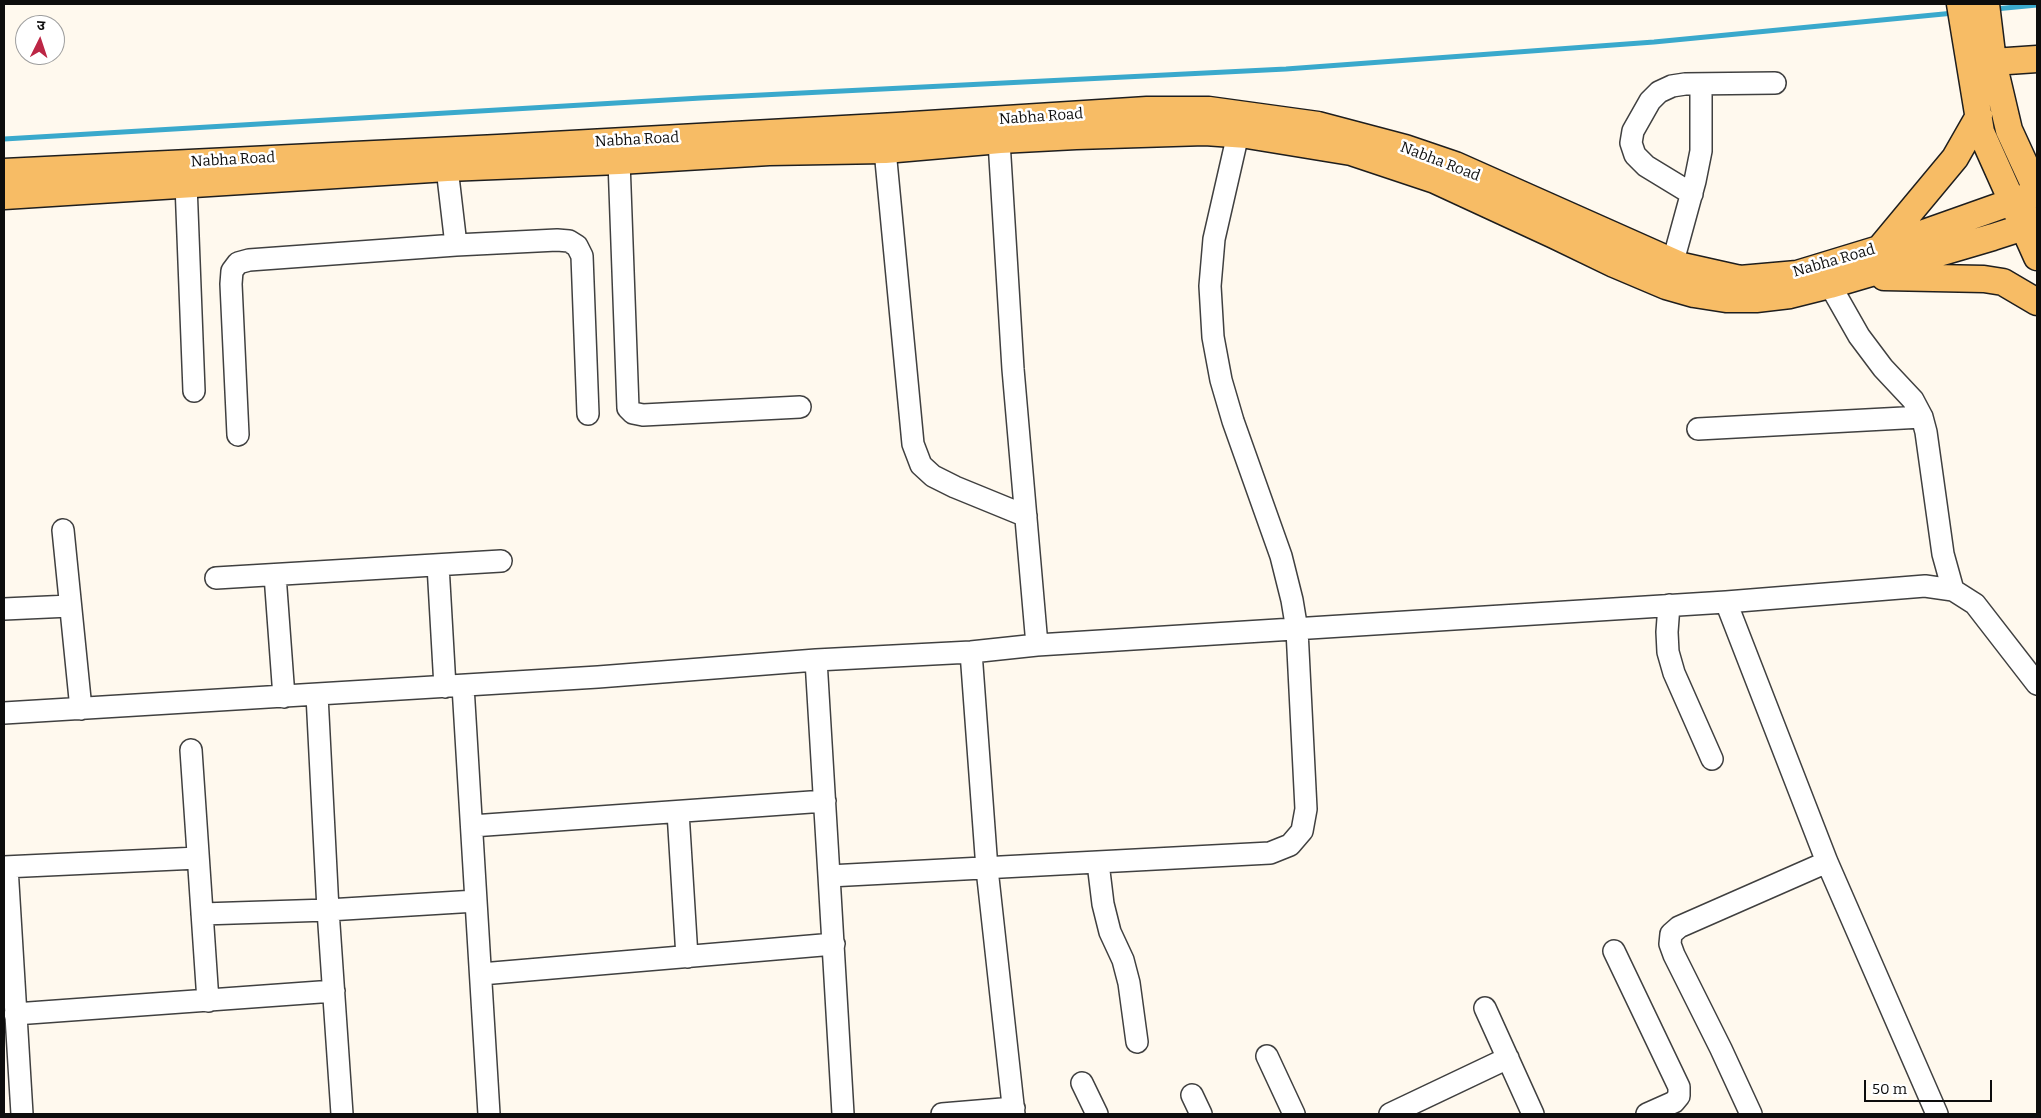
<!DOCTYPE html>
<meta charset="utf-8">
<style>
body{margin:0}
#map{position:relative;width:2041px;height:1118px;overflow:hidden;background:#fff9ee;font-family:Bitter,"Noto Sans Devanagari",serif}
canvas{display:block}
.frame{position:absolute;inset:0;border:5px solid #0d0d0d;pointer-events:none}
.north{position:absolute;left:15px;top:15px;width:50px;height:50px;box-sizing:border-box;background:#fff;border:1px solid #9e9e9e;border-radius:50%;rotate:4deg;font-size:14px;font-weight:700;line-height:20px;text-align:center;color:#0d0d0d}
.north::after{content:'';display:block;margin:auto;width:18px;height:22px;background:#bc2645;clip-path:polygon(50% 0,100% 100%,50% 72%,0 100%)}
.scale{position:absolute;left:1864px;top:1080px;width:128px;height:22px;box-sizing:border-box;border:2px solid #0d0d0d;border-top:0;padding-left:6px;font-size:15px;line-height:18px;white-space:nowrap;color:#0d0d0d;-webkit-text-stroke:4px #fff;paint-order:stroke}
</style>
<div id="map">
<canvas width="2041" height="1118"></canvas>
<div class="frame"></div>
<div class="north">उ</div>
<div class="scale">50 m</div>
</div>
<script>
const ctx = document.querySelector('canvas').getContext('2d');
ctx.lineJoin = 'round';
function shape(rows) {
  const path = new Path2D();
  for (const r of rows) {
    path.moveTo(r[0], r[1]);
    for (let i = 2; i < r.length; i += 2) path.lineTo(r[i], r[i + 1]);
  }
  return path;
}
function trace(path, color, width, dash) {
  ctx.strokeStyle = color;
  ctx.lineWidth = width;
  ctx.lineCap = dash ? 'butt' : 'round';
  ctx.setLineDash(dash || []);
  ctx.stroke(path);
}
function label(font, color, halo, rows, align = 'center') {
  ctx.font = font + ' Bitter,serif';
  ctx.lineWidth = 5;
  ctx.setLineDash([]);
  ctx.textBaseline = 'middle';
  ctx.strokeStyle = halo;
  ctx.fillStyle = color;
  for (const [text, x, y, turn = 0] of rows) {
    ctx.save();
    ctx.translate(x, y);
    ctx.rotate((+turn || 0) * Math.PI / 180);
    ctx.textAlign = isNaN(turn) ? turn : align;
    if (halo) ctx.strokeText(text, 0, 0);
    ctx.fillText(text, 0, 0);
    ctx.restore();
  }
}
const stream = shape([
 [1995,9,2037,5],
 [4,139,701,98,1286,69,1654,42,1954,13]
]);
const minor = shape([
 [998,125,1013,369,1037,645],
 [885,150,913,444,921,465,933,476,955,487,1026,516],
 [619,161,628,408,633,413,643,415,800,407],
 [447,168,456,245],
 [186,184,194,391],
 [1692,194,1646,166,1635,155,1631,143,1633,131,1650,101,1659,92,1672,86,1685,84,1775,83],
 [1669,276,1695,181,1701,151,1701,84],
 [1830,285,1859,336,1883,368,1913,400,1922,417,1926,432,1943,554,1953,590,1975,604,2037,684],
 [1698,429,1922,417],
 [238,435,231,284,232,271,238,263,249,260,456,245,557,240,569,241,577,246,582,256,588,414],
 [63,530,81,709],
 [438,565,445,687],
 [275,575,284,697],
 [216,578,501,561],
 [1726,602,1827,862,1937,1114],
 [1669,605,1667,632,1668,652,1674,673,1712,759],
 [4,609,70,606],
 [971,652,987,869,1014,1114],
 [816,660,829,876,1270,853,1290,845,1302,831,1306,809,1297,630,1292,600,1281,556,1233,421,1221,380,1213,337,1210,286,1214,239,1238,134],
 [317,695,328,910,476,901,463,686],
 [4,713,598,677,816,660,971,652,1037,645,1726,602,1925,586,1953,590],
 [191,750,208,1001],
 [678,812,687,957],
 [472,826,825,801],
 [1098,863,1103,904,1110,932,1123,960,1129,983,1137,1042],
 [4,867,198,858],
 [7,867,22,1114],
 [829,876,843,1114],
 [476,901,489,1114],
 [202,914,328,910,342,1114],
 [1614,951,1679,1087,1679,1096,1674,1102,1647,1114],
 [481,974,834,944],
 [1485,1008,1533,1114],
 [15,1014,334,991],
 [1267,1056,1294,1114],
 [1082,1083,1097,1114],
 [1192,1095,1201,1114],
 [942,1114,1014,1108],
 [1390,1114,1508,1058],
 [1751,1114,1721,1049,1674,955,1670,944,1671,934,1679,927,1827,862]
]);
const major = shape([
 [1960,4,1981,132,2037,257],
 [1986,4,1993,62,2009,130,2037,191],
 [1993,62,2037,59],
 [4,172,498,148,897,126,1147,110,1209,110,1318,125,1405,148,1455,165,1682,266,1740,279,1797,274,1879,249,2037,193],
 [4,196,447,168,619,161,769,152,885,150,1000,140,1076,136,1205,132,1247,135,1351,152,1435,180,1554,235,1614,264,1666,286,1694,294,1726,299,1756,299,1790,295,1830,285,1993,237,2024,227,2037,220],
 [1881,247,1955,158,1979,116],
 [1884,277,1984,279,2003,282,2037,302]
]);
const streetNames = [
 ["Nabha Road",1041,117,-4],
 ["Nabha Road",637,140,-3],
 ["Nabha Road",233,160,-3],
 ["Nabha Road",1440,162,21],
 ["Nabha Road",1834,261,-16]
];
trace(stream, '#3aa9cc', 5);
trace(minor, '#404040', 24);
trace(major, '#1e1e1e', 29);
trace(minor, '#fff', 21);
trace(major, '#f7bc65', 26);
label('15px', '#0d0d0d', '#fff', streetNames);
</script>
